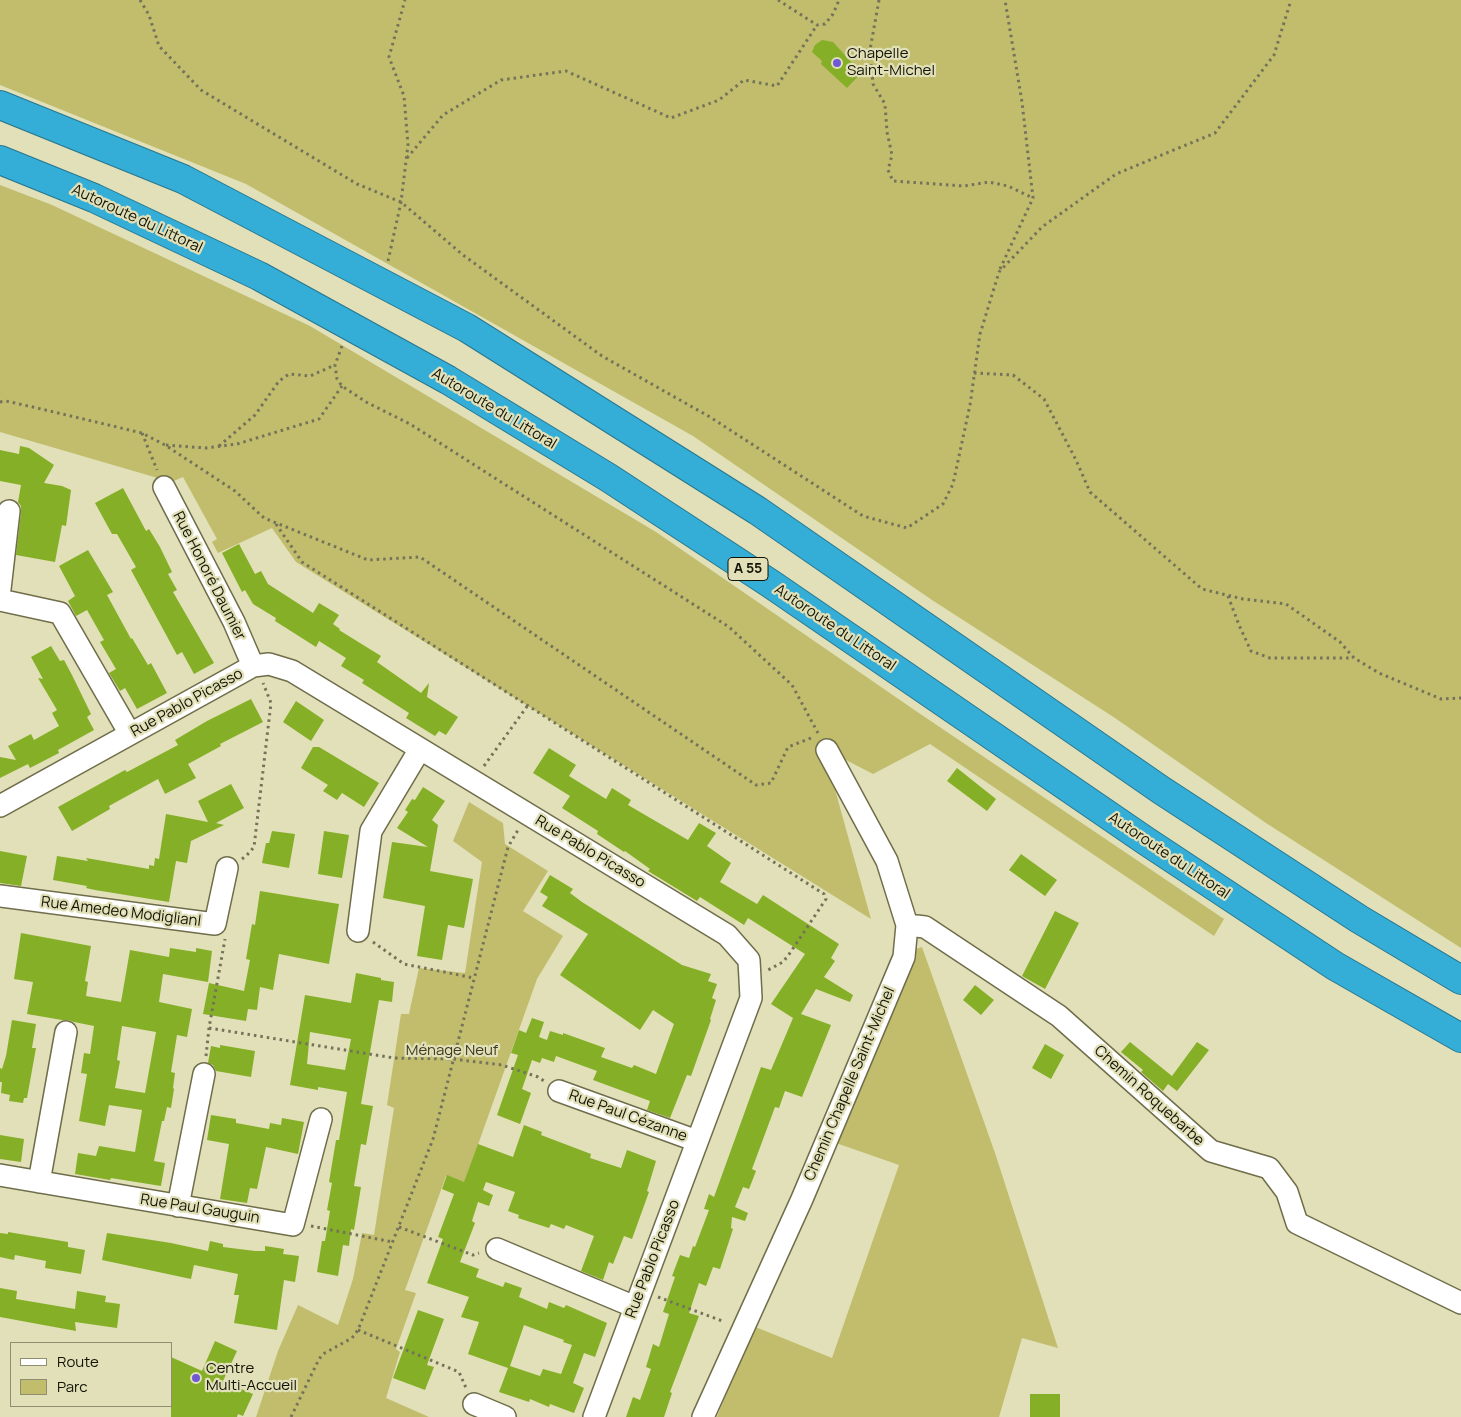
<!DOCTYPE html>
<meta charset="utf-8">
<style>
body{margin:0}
#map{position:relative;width:1461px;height:1417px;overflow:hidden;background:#e1e0b8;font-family:Manrope,sans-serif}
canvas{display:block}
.legend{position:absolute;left:10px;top:1342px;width:162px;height:65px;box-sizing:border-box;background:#e1e0b8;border:1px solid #8f8e70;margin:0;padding:6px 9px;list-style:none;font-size:15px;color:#131305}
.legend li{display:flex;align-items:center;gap:10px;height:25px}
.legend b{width:25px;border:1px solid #8f8e70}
</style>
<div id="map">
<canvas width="1461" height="1417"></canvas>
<ul class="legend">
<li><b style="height:6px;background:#fff"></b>Route</li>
<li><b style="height:14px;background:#c1bd6d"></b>Parc</li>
</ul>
</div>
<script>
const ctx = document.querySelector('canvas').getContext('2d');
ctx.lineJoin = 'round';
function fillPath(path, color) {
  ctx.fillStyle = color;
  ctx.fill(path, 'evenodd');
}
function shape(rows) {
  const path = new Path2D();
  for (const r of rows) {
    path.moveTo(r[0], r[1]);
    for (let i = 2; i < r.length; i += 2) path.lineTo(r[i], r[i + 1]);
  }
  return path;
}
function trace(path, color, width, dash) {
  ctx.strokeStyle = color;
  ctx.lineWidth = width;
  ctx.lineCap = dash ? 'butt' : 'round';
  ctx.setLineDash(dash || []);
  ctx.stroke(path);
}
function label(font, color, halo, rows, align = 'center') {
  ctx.font = font + ' Manrope,sans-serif';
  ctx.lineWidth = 4.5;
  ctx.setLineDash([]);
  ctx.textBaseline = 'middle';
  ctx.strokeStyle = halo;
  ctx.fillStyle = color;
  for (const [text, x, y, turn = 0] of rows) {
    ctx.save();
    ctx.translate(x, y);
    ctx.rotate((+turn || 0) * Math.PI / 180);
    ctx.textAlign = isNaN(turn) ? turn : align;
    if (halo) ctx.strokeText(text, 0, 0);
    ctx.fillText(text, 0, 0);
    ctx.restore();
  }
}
const green = shape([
 [0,0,1461,0,1461,948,1266,823,1115,718,932,600,693,436,246,184,0,85],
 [0,185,52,205,310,326,656,532,913,709,1224,919,1214,936,930,744,873,774,844,759,829,768,871,919,296,562,272,528,218,553,212,542,217,539,183,477,169,483,168,481,0,432],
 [469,802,503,823,505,844,548,871,523,911,563,936,537,979,464,1184,446,1176,405,1290,416,1293,396,1349,400,1352,386,1398,429,1417,256,1417,278,1351,298,1305,338,1325,353,1279,362,1233,374,1235,394,1108,387,1105,401,1014,409,1014,419,968,465,973,482,862,453,841],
 [922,947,995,1153,1058,1348,1022,1338,999,1417,717,1417,753,1326,832,1358,899,1165,836,1143,913,950]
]);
const building = shape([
 [822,40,833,42,861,73,847,88,821,64,822,61,812,52,815,45],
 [20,446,29,448,54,465,44,483,62,486,71,490,66,526,62,525,55,562,16,555,21,512,21,506,18,502,21,485,0,481,0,450,19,454],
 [123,488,146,531,149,529,160,547,172,572,168,574,177,590,173,592,214,663,194,674,182,652,177,655,131,570,136,567,117,534,112,534,95,503],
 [239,544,255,574,261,571,268,584,313,613,319,603,339,615,333,624,340,629,339,630,381,656,377,662,421,693,429,683,427,697,458,717,446,735,439,731,435,736,406,718,409,713,373,690,362,683,364,680,341,666,346,658,319,641,316,647,275,621,276,618,253,604,245,590,242,592,222,553],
 [88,550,113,592,107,595,131,639,132,638,148,665,151,663,167,693,137,709,125,688,120,691,109,673,116,669,100,642,104,640,87,610,76,616,68,601,75,596,59,566],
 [51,646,60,661,64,660,72,675,91,714,87,717,94,730,58,750,59,753,30,768,28,764,0,778,0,757,16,760,8,746,31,734,34,740,59,726,52,713,57,710,38,678,43,679,31,657],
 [251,699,263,722,220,744,221,746,188,764,196,778,165,794,158,779,109,806,110,809,72,831,58,807,125,770,127,772,178,745,175,740,207,721],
 [296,701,324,720,311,741,283,722],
 [313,747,319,747,379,783,364,807,342,793,337,800,323,791,328,785,301,768],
 [549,748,576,765,569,776,606,799,612,788,631,800,628,805,688,840,699,823,716,833,707,846,731,863,720,882,757,904,763,895,839,944,831,958,835,961,824,977,853,995,850,1002,816,989,801,1014,831,1025,802,1097,785,1091,779,1108,775,1107,752,1169,756,1171,749,1189,743,1187,735,1207,748,1213,745,1221,732,1217,731,1228,733,1229,720,1269,713,1267,706,1286,699,1283,689,1313,699,1316,670,1392,672,1393,664,1417,626,1417,633,1397,640,1400,651,1369,646,1367,653,1344,659,1347,669,1314,663,1312,675,1277,672,1276,680,1255,689,1258,693,1246,695,1247,709,1210,704,1209,709,1194,714,1197,761,1067,771,1070,793,1018,771,1004,805,954,748,918,744,925,700,897,697,901,648,871,650,869,625,851,624,852,597,834,598,831,562,808,570,796,533,773],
 [957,768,996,799,987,811,947,781],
 [231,784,244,808,216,823,224,825,191,841,187,863,176,861,169,902,95,890,86,888,87,886,53,880,57,856,88,861,86,858,149,869,149,865,154,866,155,858,159,859,166,814,208,822,198,801],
 [423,787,445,801,432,820,438,825,430,871,473,879,464,928,448,925,442,960,417,956,425,906,383,898,392,842,428,847,397,828,408,812,405,810,412,799,415,800],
 [272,831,295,834,289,868,262,863,266,843,269,843],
 [324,831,349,835,342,878,318,874],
 [0,851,27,856,21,886,0,883],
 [1021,854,1057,880,1045,896,1009,870],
 [550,875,573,889,570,893,582,902,682,965,711,974,708,981,717,984,712,998,716,1000,710,1019,711,1020,691,1076,687,1075,670,1118,647,1110,650,1101,593,1080,597,1071,556,1056,554,1062,542,1058,540,1063,532,1060,522,1089,531,1093,520,1124,497,1115,518,1055,511,1053,519,1030,526,1033,532,1018,544,1022,539,1037,547,1040,550,1031,563,1035,563,1033,605,1048,601,1057,632,1068,634,1065,656,1074,674,1024,653,1010,640,1030,560,975,588,934,542,906,548,897,540,892],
 [260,891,339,904,329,964,279,954,273,990,260,987,257,1010,248,1009,246,1021,203,1014,209,983,244,991,250,960,246,959,252,924,255,925],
 [1055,911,1079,923,1045,989,1022,976],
 [21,933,91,946,85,981,88,982,86,996,121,1002,130,950,169,957,170,948,196,952,196,948,212,951,208,982,163,974,159,1002,192,1009,187,1037,177,1035,171,1072,175,1073,173,1088,174,1089,171,1108,167,1107,164,1121,162,1121,154,1161,165,1163,161,1186,111,1178,110,1180,75,1174,78,1153,96,1156,99,1146,135,1152,142,1110,109,1105,105,1126,79,1121,87,1074,81,1073,84,1053,90,1054,94,1026,74,1022,68,1020,62,1020,27,1014,33,982,14,979],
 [122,1026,156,1032,145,1093,115,1088,120,1061,117,1060],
 [356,973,381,978,381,980,394,982,392,1002,379,1000,361,1104,373,1106,366,1145,361,1144,354,1186,361,1187,354,1230,351,1229,349,1246,343,1245,338,1276,317,1272,322,1241,325,1241,330,1211,327,1210,332,1183,329,1182,336,1140,339,1140,347,1092,318,1087,318,1090,290,1085,305,995,351,1003],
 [310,1032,351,1039,345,1070,307,1064],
 [975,985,994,1000,981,1015,963,1000],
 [12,1020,36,1024,32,1048,36,1048,27,1098,24,1098,23,1103,9,1101,10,1095,1,1093,2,1082,0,1082,0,1068,2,1069,6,1056],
 [1130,1042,1172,1076,1197,1042,1209,1050,1177,1091,1168,1084,1163,1091,1141,1072,1143,1070,1121,1052],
 [1045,1044,1064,1055,1051,1079,1032,1068],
 [220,1045,255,1051,251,1077,216,1071,213,1065,208,1063,211,1046,220,1048],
 [211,1115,236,1119,236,1123,269,1129,270,1123,281,1125,282,1118,304,1122,298,1154,266,1147,257,1189,250,1188,247,1203,220,1199,229,1144,207,1140],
 [524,1125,542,1132,541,1135,591,1154,590,1158,621,1168,627,1150,656,1161,647,1191,649,1192,632,1239,624,1236,613,1264,609,1262,603,1280,581,1271,594,1236,566,1225,564,1229,551,1224,549,1228,518,1218,519,1215,508,1211,515,1192,486,1182,483,1190,493,1195,489,1206,478,1202,472,1221,475,1223,460,1262,479,1269,476,1277,503,1287,505,1282,522,1288,519,1297,547,1309,549,1302,564,1308,566,1305,607,1323,595,1357,584,1353,573,1383,584,1388,574,1413,550,1404,549,1407,530,1399,529,1402,499,1392,508,1368,468,1354,479,1322,461,1317,469,1297,427,1283,443,1239,438,1237,454,1194,442,1189,447,1175,464,1182,478,1144,513,1157],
 [524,1325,564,1340,563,1342,572,1345,561,1374,543,1369,540,1376,510,1366],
 [0,1135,24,1139,21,1162,0,1159],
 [8,1232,68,1242,68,1247,85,1250,81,1274,45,1268,46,1261,15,1255,14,1260,0,1257,0,1233,8,1234],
 [107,1233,171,1243,208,1251,210,1241,223,1244,223,1247,255,1251,265,1251,265,1246,284,1249,283,1254,299,1256,295,1282,284,1280,277,1330,234,1323,239,1295,234,1295,238,1274,194,1265,191,1279,102,1260],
 [0,1288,17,1291,16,1299,75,1309,77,1291,106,1296,105,1302,120,1304,117,1328,75,1322,76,1331,0,1317],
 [418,1310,444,1319,427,1365,434,1367,425,1390,393,1378],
 [215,1341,237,1351,223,1381,253,1394,243,1416,238,1414,237,1417,171,1417,171,1357,202,1371],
 [1030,1394,1060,1394,1060,1417,1030,1417]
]);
const path = shape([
 [140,0,149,15,159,46,201,90,357,184,401,202,463,255,602,356,710,417,863,516,907,528,943,504,953,484,970,405,980,334,999,272,1042,227,1116,174,1215,133,1274,55,1291,0],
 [778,0,817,25,825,24,833,14,839,0],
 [879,0,870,50,873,84,885,104,887,132,892,155,888,170,893,181,964,186,989,182,1008,186,1033,198],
 [407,158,443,115,501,80,566,71,671,118,719,100,744,80,777,86,817,25],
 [388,261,401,202,408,145,404,96,389,57,405,0],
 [1000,269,1033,198,1022,102,1005,0],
 [342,346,335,365,337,379,342,386,366,402,410,424,729,627,792,685,818,733],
 [974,373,1013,375,1044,399,1076,460,1090,492,1202,589,1243,599,1286,604,1340,642,1354,658,1379,673,1441,699,1461,698],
 [0,402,6,401,37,408,142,433,165,445,235,491,264,518,368,560,420,557,756,785,771,783,788,747,811,738],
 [142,433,157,470],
 [166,445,206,448,237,444,319,419,342,386],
 [219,446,255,415,279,381,289,374,310,376,335,365],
 [276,524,302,562,824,894,826,899,790,953,783,962,768,970],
 [1228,596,1239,625,1251,651,1270,658,1353,658],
 [484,766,528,705],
 [242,859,247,855,254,847,271,703,263,683],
 [373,942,404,964,474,978],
 [209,1028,394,1058,453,1059,502,1065,538,1077,544,1081],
 [206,1056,209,1028,225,939],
 [311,1226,393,1242],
 [399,1227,473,1255,479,1253],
 [658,1297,725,1322],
 [358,1330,459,1372,466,1388],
 [291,1417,319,1359,323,1354,352,1338,358,1330,433,1139,508,847,518,830]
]);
const minor = shape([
 [164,487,234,622,253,666],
 [0,589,9,511],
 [0,600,60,613,130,734],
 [0,806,253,666,269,664,292,671,727,935,749,960,751,998,594,1417],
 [0,896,215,924,227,868],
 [907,925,925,927,1059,1016,1211,1151,1269,1168,1287,1192,1297,1223,1461,1303],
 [358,931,371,831,420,749],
 [559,1091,697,1141],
 [0,1175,293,1225,321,1119],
 [39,1182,66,1032],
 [178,1206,204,1074],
 [497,1249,635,1307],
 [474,1404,505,1417],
 [703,1417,802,1199,904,957,907,925,887,861,827,750]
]);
const motorway = shape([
 [0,105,183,179,467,328,758,511,1161,790,1359,919,1461,980],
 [0,160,94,198,259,276,448,380,609,478,771,584,1146,841,1335,966,1461,1038]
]);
const markers = [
 [837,63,5,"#6d5ad4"],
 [196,1378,5,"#6d5ad4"]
];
const shields = [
 [748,569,40]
];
const shieldNames = [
 ["A 55",748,569]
];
const poiNames = [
 ["Chapelle",847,54],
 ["Saint-Michel",847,71],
 ["Centre",206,1369],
 ["Multi-Accueil",206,1386]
];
const streetNames = [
 ["Autoroute du Littoral",137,219,25],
 ["Autoroute du Littoral",494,409,31],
 ["Rue Honoré Daumier",209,576,63],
 ["Autoroute du Littoral",835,628,34],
 ["Rue Pablo Picasso",187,703,-29],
 ["Rue Pablo Picasso",590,852,31],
 ["Autoroute du Littoral",1169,856,34],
 ["Rue Amedeo Modiglianl",121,912,7],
 ["Chemin Chapelle Saint-Michel",850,1084,-67],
 ["Chemin Roquebarbe",1149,1096,42],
 ["Rue Paul Cézanne",628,1116,20],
 ["Rue Paul Gauguin",200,1209,9],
 ["Rue Pablo Picasso",653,1259,-69]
];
const parkNames = [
 ["Ménage Neuf",452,1051]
];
fillPath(green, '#c1bd6d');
fillPath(building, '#85af26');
trace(minor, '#6f6d4a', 24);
trace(motorway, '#28778e', 30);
trace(path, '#747359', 3, [2.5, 4]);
trace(minor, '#fff', 21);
trace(motorway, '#34add7', 28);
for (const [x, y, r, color] of markers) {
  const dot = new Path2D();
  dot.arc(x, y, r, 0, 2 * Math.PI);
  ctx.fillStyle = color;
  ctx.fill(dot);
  trace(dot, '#e1e0b8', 2);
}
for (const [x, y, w] of shields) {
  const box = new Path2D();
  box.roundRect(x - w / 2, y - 11.5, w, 23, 4);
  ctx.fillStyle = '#e1e0b8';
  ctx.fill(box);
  trace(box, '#131305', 1);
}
label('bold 14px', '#131305', null, shieldNames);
label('15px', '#131305', '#e1e0b8', poiNames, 'left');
label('15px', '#131305', '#e1e0b8', streetNames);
label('15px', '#3c3b23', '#e1e0b8', parkNames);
</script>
